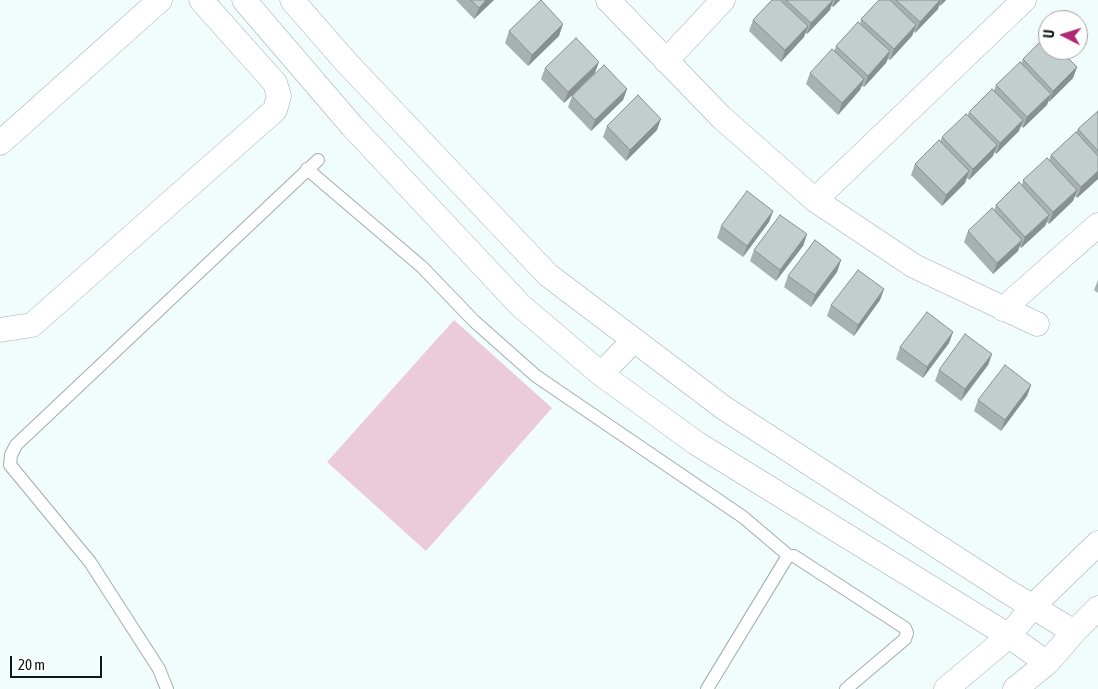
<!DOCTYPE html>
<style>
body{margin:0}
#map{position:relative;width:1098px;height:689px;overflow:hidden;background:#f1fdfd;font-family:"Asap Condensed",sans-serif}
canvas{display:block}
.north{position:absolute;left:1038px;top:10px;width:50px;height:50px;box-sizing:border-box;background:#fff;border:1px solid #a0a1a1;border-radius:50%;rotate:275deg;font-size:14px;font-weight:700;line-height:20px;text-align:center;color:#111515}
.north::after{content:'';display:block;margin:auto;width:18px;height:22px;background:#ad2a73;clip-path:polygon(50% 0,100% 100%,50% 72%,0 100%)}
.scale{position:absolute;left:10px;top:656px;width:92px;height:22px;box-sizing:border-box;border:2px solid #111515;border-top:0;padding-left:6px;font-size:15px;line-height:18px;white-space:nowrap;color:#111515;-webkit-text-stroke:4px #fff;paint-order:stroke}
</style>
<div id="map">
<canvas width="1098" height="689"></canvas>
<div class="north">U</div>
<div class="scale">20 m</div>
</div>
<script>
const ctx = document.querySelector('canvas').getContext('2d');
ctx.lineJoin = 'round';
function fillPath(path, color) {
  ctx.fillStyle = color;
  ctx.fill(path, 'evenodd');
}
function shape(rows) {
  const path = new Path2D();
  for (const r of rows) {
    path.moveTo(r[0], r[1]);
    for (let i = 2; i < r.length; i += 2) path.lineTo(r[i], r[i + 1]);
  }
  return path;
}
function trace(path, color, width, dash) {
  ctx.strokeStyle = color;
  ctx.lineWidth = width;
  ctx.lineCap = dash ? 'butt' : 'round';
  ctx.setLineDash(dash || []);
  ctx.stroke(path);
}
const green = shape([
 [454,320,552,408,426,551,327,462]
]);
const service = shape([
 [307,169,422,267,474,321,536,376,743,517,789,556],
 [167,689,159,669,90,562,10,465,11,455,16,445,318,160],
 [707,689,786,559,789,556,794,556,905,628,907,633,905,639,846,689]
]);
const minor = shape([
 [244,0,352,126,521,306,601,374,696,443,1009,636,1047,663],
 [292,0,346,62,548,275,724,408,1002,588,1074,632],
 [608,0,721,117,815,200,914,266,1037,324],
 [666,61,723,0],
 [0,143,160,0],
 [815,200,1024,0],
 [1003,309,1098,225],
 [0,330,32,325,275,110,279,96,275,83,201,0],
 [601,374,634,340],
 [946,689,1009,636,1032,607,1098,543],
 [1015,689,1047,663,1074,632,1098,608]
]);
const wall = shape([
 [456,0,494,0,474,19],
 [772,0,840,0,833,7,831,6,830,10,807,34,805,33,804,37,781,62,749,31,753,20],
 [879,0,946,0,940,6,939,5,938,9,915,33,914,31,912,36,890,60,888,59,886,63,864,87,862,86,860,90,838,115,806,84,810,73,834,51,836,46,860,23,861,19],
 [509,31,559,36,528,66,505,43],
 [1023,59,1077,67,1073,78,1049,102,1048,101,1047,105,1023,128,1021,126,1019,131,996,154,994,152,993,156,969,180,967,178,965,183,942,206,911,175,915,164,940,142,942,137,967,116,969,112,994,90,996,85,1021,63],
 [545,68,595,73,564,103,541,79],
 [627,89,623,100,591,131,568,107,572,96],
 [1098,111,1098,179,1077,198,1075,196,1073,201,1049,224,1047,222,1045,226,1021,248,1019,246,1018,251,993,274,964,242,968,231,994,210,996,205,1022,185,1023,180,1049,160,1051,155,1076,133,1078,129],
 [607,126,657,130,626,161,603,137],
 [773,211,769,222,743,257,717,238,721,226],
 [807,234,803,246,776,281,750,261,754,250],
 [841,260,837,272,811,307,784,287,788,276],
 [1098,280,1098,293,1094,290],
 [884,289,880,300,854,336,827,316,831,305],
 [953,332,949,343,923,378,896,359,900,347],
 [992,354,988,365,961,401,935,381,939,370],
 [1031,385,1027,396,1001,431,974,411,978,400]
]);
const shadedWall = shape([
 [486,0,494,0,474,19,479,8],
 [833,0,830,10,807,34,811,23],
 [835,0,840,0,833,7],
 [940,0,941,0,938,9,915,33,920,22],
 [942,0,946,0,940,6],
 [563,24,559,36,528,66,532,55],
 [916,25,912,36,890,60,894,49],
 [808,26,804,37,781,62,785,50],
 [890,51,886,63,864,87,868,76],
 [599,62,595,73,564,103,568,92],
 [1077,67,1073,78,1049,102,1053,91],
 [864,79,860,90,838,115,842,103],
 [627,89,623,100,591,131,595,120],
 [1051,94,1047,105,1023,128,1027,117],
 [661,119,657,130,626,161,630,150],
 [1023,120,1019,131,996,154,1000,143],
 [997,145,993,156,969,180,973,169],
 [969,171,965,183,942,206,946,195],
 [1098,171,1098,179,1077,198,1081,187],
 [1077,190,1073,201,1049,224,1053,212],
 [773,211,769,222,743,257,747,246],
 [1049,215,1045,226,1021,248,1025,237],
 [807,234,803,246,776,281,780,270],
 [1022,240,1018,251,993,274,997,263],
 [841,260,837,272,811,307,815,295],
 [884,289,880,300,854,336,858,325],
 [953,332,949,343,923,378,927,367],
 [992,354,988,365,961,401,965,389],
 [1031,385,1027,396,1001,431,1005,420]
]);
const building = shape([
 [471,0,486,0,479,8,471,0],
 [541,0,563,24,532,55,509,31,541,0],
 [772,0,780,0,808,26,785,50,753,20,772,0],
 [786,0,833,0,811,23,786,0],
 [879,0,890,0,916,25,894,49,861,19,879,0],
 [896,0,940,0,920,22,896,0],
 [858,22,890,51,868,76,836,46,858,22],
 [1046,36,1048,38,1048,50,1060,50,1077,67,1053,91,1023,59,1046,36],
 [576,38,599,62,568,92,545,68,576,38],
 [832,49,864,79,842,103,810,73,832,49],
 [1020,62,1051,94,1027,117,996,85,1020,62],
 [604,65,627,89,595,120,572,96,604,65],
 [992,89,1023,120,1000,143,969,112,992,89],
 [638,95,661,119,630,150,607,126,638,95],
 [1098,111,1098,151,1078,129,1098,111],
 [966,114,997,145,973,169,942,137,966,114],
 [1076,132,1098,156,1098,171,1081,187,1051,155,1076,132],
 [939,140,969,171,946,195,915,164,939,140],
 [1047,158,1077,190,1053,212,1023,180,1047,158],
 [1019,182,1049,215,1025,237,996,205,1019,182],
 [747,191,773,211,747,246,721,226,747,191],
 [992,208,1022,240,997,263,968,231,992,208],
 [780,215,807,234,780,270,754,250,780,215],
 [815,240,841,260,815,295,788,276,815,240],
 [858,270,884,289,858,325,831,305,858,270],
 [927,312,953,332,927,367,900,347,927,312],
 [965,334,992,354,965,389,939,370,965,334],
 [1005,365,1031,385,1005,420,978,400,1005,365]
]);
fillPath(green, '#eccbd9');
trace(service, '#a1adad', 14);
trace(minor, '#a1adad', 25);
trace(service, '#fff', 12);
trace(minor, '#fff', 24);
fillPath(wall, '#a7b1b1');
fillPath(shadedWall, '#889090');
fillPath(building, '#c2cece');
trace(building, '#889090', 1);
</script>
